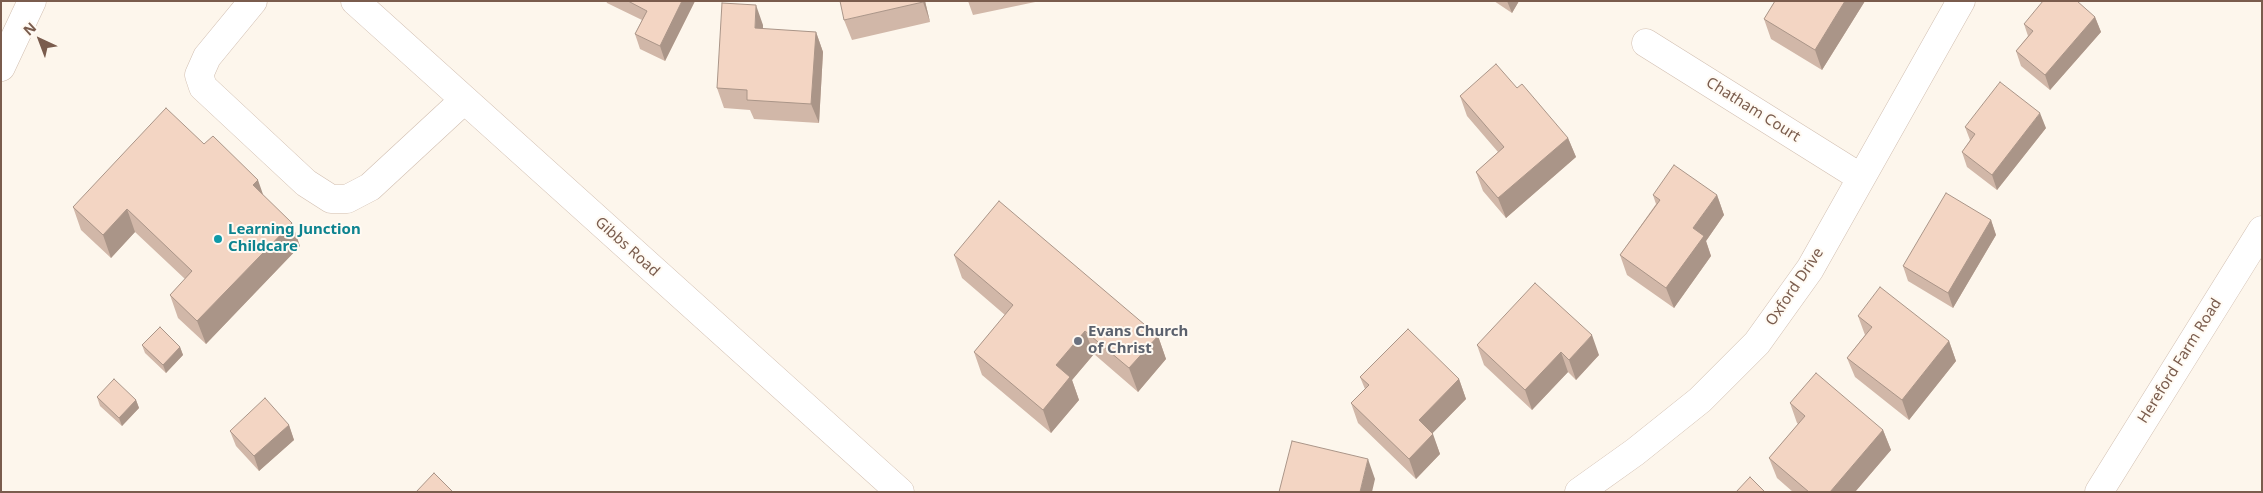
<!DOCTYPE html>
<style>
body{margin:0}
#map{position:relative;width:2263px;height:493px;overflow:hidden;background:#fdf6ec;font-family:"Noto Sans",sans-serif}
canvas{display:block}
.frame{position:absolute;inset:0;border:2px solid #7a5c4d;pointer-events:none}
.north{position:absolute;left:15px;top:15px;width:50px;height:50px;-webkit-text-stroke:4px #fffaf3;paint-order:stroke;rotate:317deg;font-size:14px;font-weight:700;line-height:20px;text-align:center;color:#7a5c4d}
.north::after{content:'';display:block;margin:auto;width:18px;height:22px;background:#7a5c4d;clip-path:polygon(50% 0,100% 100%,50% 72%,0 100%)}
</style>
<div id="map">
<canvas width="2263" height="493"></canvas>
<div class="frame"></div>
<div class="north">N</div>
</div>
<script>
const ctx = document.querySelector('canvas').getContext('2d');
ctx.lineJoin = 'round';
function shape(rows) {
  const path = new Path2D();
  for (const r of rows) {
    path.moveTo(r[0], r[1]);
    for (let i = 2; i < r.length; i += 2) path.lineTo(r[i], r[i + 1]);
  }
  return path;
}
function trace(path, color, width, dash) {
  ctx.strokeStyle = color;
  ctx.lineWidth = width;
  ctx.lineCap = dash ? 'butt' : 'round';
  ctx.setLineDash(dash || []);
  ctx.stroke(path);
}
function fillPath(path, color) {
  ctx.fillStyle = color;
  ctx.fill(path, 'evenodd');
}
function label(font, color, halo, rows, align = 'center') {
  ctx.font = font + ' "Noto Sans",sans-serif';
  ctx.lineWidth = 4;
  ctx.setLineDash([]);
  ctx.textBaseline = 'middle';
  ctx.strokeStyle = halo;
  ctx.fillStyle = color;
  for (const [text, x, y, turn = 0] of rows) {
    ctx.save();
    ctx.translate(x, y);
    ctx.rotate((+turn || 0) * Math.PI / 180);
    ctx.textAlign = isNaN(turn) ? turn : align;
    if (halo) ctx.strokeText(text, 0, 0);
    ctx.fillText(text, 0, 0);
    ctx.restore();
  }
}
const minor = shape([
 [253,1,207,57,199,75,203,87,306,183,331,199,347,199,370,187,464,100],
 [355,1,900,492],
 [1646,43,1860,177],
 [1,67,32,1],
 [1579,492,1635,452,1700,400,1757,343,1810,269,1961,1],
 [2099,492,2262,230]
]);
const wall = shape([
 [606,1,695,1,665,61,640,49,635,34,642,20,607,3],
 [925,1,930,22,852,40,844,20],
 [968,1,1040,1,973,15],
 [1494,1,1519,1,1512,13],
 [1775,1,1865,1,1822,70,1771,39,1764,19],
 [2095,17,2101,32,2050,90,2021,66,2016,51,2028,36,2024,24],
 [763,25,763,29,816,32,823,52,819,123,754,119,750,110,724,108,717,88],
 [1517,88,1568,138,1576,157,1506,218,1483,191,1476,172,1498,152,1467,116,1460,96],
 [1965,127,2046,128,1997,190,1967,167,1962,152,1970,140],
 [204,144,264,196,300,246,206,344,178,318,170,295,185,279,135,232,111,258,81,230,73,207],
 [1653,195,1717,195,1724,215,1706,241,1711,256,1674,308,1627,275,1620,255,1656,204],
 [1991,220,1996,235,1953,308,1908,281,1903,266],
 [954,255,1158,336,1166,359,1138,392,1094,354,1072,380,1079,400,1051,433,982,375,974,352,1005,315,962,278],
 [1858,316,1949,341,1956,361,1909,420,1855,377,1847,358,1865,335],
 [142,345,180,347,183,355,166,373,145,353],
 [1477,345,1599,355,1576,380,1568,372,1532,410,1484,365],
 [1360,377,1459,379,1466,399,1432,433,1440,454,1416,479,1358,423,1351,403,1365,389],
 [97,397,136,400,139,408,122,426,100,406],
 [1790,403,1883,430,1891,450,1855,492,1793,492,1777,478,1769,458,1798,424,1797,423],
 [289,425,294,440,259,471,236,446,230,431]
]);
const shadedWall = shape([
 [682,1,695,1,665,61,660,46],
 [923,1,925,1,930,22,923,2],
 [1507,1,1519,1,1512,13],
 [1845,1,1865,1,1822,70,1815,50],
 [756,5,763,25,762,48,755,28],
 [2095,17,2101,32,2050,90,2045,75],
 [816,32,823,52,819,123,811,104],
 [2040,113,2046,128,1997,190,1992,175],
 [1568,138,1576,157,1506,218,1498,198],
 [258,180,266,203,253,185],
 [1717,195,1724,215,1706,241,1711,256,1674,308,1666,288,1693,228],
 [127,209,135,232,111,258,103,235],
 [1991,220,1996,235,1953,308,1948,293],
 [292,223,300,246,206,344,197,321],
 [1085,331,1094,354,1072,380,1079,400,1051,433,1043,410,1056,365],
 [1592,335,1599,355,1576,380,1569,360],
 [1158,336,1166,359,1138,392,1129,368],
 [1949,341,1956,361,1909,420,1902,400],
 [180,347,183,355,166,373,163,365],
 [1561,352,1568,372,1532,410,1525,390],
 [1459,379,1466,399,1426,440,1419,420],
 [136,400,139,408,122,426,119,418],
 [289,425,294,440,259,471,254,456],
 [1883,430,1891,450,1855,492,1830,492],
 [1433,434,1440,454,1416,479,1409,459],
 [1368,459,1375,479,1372,492,1360,492]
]);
const building = shape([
 [628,1,682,1,660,46,635,34,647,11,628,1],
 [840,1,923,1,923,2,844,20,840,1],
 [1775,1,1845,1,1815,50,1764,19,1775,1],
 [2043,1,2077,1,2095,17,2045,75,2016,51,2033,31,2024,24,2043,1],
 [722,3,756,5,755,28,816,32,811,104,747,100,747,90,717,88,722,3],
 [1496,64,1517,88,1522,84,1568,138,1498,198,1476,172,1504,147,1460,96,1496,64],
 [2000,82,2040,113,1992,175,1962,152,1975,134,1965,127,2000,82],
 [166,108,204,144,213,136,258,180,253,185,292,223,197,321,170,295,192,271,127,209,103,235,73,207,166,108],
 [1674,165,1717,195,1693,228,1704,236,1666,288,1620,255,1660,200,1653,195,1674,165],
 [1946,193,1991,220,1948,293,1903,266,1946,193],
 [999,201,1158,336,1129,368,1085,331,1056,365,1070,377,1043,410,974,352,1013,305,954,255,999,201],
 [1535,283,1592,335,1569,360,1561,352,1525,390,1477,345,1535,283],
 [1880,287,1949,341,1902,400,1847,358,1872,327,1858,316,1880,287],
 [160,327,180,347,163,365,142,345,160,327],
 [1408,329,1459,379,1419,420,1433,434,1409,459,1351,403,1369,385,1360,377,1408,329],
 [1816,373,1883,430,1830,492,1809,492,1769,458,1805,416,1790,403,1816,373],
 [114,379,136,400,119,418,97,397,114,379],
 [265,398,289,425,254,456,230,431,265,398],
 [1292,441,1368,459,1360,492,1279,492,1292,441],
 [434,473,453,492,416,492,434,473],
 [1750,477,1765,492,1736,492,1750,477]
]);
const markers = [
 [218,239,5,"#0f9aa8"],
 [1078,341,5,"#6b7280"]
];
const streetNames = [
 ["Chatham Court",1753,110,32],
 ["Gibbs Road",627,247,42],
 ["Oxford Drive",1795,287,-56],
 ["Hereford Farm Road",2180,361,-58]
];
const cultureNames = [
 ["Learning Junction",228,230],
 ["Childcare",228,247]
];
const worshipNames = [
 ["Evans Church",1088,332],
 ["of Christ",1088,349]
];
trace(minor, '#d1beb0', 29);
trace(minor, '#fff', 28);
fillPath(wall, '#d1b7a8');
fillPath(shadedWall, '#aa9588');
fillPath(building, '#f3d5c3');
trace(building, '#aa9588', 1);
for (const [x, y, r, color] of markers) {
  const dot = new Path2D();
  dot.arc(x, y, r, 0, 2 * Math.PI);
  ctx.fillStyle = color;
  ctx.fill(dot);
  trace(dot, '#fffaf3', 2);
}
label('15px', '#7a5c4d', '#fffaf3', streetNames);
label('bold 15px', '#0d838f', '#fffaf3', cultureNames, 'left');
label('bold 15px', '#5b616d', '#fffaf3', worshipNames, 'left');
</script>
